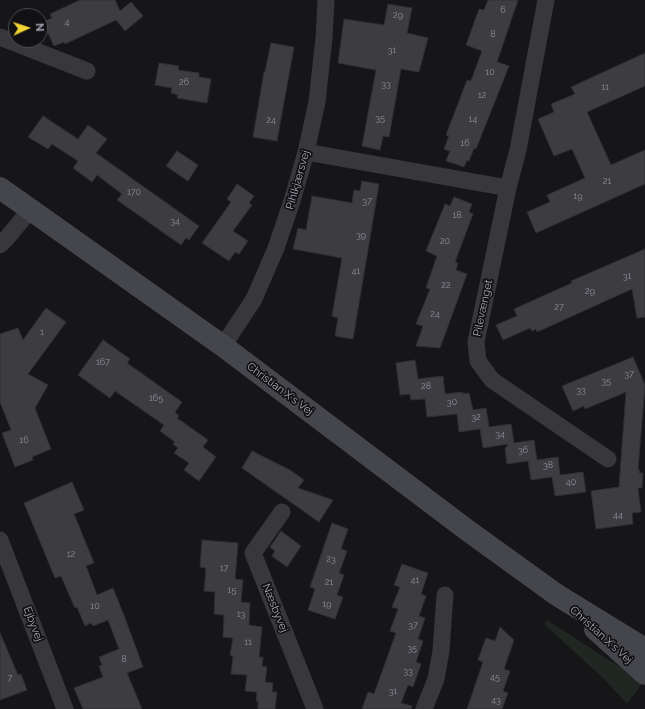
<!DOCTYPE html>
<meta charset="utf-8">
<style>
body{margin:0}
#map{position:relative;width:645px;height:709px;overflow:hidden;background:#161517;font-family:Raleway,sans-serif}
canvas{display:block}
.north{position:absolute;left:8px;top:8px;width:40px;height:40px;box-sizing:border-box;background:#111012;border:1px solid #4d4d54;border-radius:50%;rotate:87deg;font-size:11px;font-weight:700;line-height:16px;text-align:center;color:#a8a9b7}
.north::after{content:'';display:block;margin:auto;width:14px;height:18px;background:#f0d535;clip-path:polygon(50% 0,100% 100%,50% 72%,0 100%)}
</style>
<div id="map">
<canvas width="645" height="709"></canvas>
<div class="north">N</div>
</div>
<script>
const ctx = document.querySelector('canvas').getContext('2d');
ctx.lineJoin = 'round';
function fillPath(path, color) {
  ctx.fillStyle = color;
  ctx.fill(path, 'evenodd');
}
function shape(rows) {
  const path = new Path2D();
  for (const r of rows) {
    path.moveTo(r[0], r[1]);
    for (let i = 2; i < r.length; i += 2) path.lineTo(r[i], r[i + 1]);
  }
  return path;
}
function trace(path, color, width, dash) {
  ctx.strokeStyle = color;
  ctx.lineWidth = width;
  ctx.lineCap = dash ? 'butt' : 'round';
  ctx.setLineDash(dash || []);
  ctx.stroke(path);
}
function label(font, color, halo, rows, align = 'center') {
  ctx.font = font + ' Raleway,sans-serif';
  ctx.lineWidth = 3.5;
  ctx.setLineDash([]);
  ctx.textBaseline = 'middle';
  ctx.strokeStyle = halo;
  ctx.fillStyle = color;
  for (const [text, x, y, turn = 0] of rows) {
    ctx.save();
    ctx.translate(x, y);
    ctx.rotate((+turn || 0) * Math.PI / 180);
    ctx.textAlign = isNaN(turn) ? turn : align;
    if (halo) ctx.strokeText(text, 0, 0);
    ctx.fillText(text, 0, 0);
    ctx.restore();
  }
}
const green = shape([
 [547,620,643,682,627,704,605,680,544,624]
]);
const building = shape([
 [80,0,115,0,120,11,131,2,143,16,125,31,116,20,65,44,64,42,54,46,43,22,52,18,50,14,80,0],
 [488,0,518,0,497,62,509,66,476,149,474,148,469,161,467,160,464,167,446,161,450,151,444,149,449,136,446,135,467,80,471,81,482,51,466,45,479,9,484,10,488,0],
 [388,4,412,8,407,33,428,38,419,72,401,69,389,137,383,136,380,150,362,146,376,70,338,63,344,19,384,25,388,4],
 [271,43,294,47,277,141,253,137,264,72,265,72,271,43],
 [645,53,645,86,587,112,611,165,645,150,645,184,536,233,527,212,550,202,547,195,585,178,572,149,554,156,538,119,554,112,551,104,575,94,571,87,645,53],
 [159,63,179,66,178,70,199,73,199,77,211,79,207,103,177,98,178,95,171,93,172,88,155,85,159,63],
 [43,116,78,139,88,125,107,139,96,153,199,226,189,240,186,238,181,245,117,200,122,194,97,175,92,182,73,168,78,161,52,144,48,149,28,137,43,116],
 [177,151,198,165,188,181,166,166,177,151],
 [362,181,379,184,353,339,335,336,338,318,332,316,342,258,293,249,298,228,306,230,312,196,352,203,354,190,360,191,362,181],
 [237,184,254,196,249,203,252,205,233,231,248,241,239,254,235,252,229,261,202,243,231,202,227,199,237,184],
 [454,197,472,204,469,212,473,214,455,262,458,263,456,270,467,274,440,348,416,346,423,326,416,324,430,289,426,288,437,256,426,251,445,204,450,206,454,197],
 [645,249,645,317,637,318,632,289,537,332,536,329,532,331,530,328,503,340,496,325,517,316,514,309,572,283,571,281,645,249],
 [46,308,66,322,28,374,48,385,35,408,51,449,32,457,33,460,15,467,2,433,11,430,0,402,0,334,18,328,23,340,46,308],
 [103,340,130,359,127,363,182,402,175,412,179,416,177,418,208,440,203,447,216,457,199,481,184,470,189,463,174,453,178,448,173,444,175,442,160,431,164,425,115,391,110,398,78,375,103,340],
 [633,357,645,385,638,470,640,470,639,473,643,473,642,488,638,488,641,512,632,513,633,524,596,529,591,491,619,487,626,392,585,409,584,406,573,411,562,386,633,357],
 [415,360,418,379,443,376,445,394,463,392,463,394,469,393,473,410,486,408,489,427,511,424,514,443,534,440,537,460,558,457,560,475,583,472,586,492,555,496,552,477,531,480,528,461,507,464,505,449,508,444,483,448,480,429,459,432,457,414,427,417,425,399,411,400,410,394,400,395,396,363,415,360],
 [252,451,290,470,304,480,298,488,333,500,319,522,242,468,252,451],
 [72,482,84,510,74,514,94,563,86,566,97,595,113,588,125,618,143,667,127,673,142,709,83,709,74,688,103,677,99,666,102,665,99,657,119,649,108,620,93,626,91,623,85,626,77,607,75,608,61,576,55,578,24,503,72,482],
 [332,523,348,529,341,549,347,551,339,573,344,575,337,595,343,597,335,619,308,610,315,589,310,587,332,523],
 [281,531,301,546,287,567,272,556,275,551,270,547,281,531],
 [202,540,238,543,235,579,243,580,241,602,250,603,249,625,262,627,259,657,263,657,262,666,267,667,265,682,273,683,272,692,277,692,275,709,258,709,258,701,256,701,257,692,245,691,247,675,231,674,233,656,230,655,233,638,223,637,224,615,214,614,215,592,204,591,206,568,200,567,202,540],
 [402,564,428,573,421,594,426,596,419,616,425,618,418,639,423,641,416,662,421,664,413,687,408,685,401,703,412,706,411,709,362,709,368,692,374,694,396,633,390,631,398,609,392,607,400,587,394,585,402,564],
 [500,627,514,640,504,669,510,671,503,691,508,693,502,709,467,709,483,662,478,660,486,638,495,641,500,627],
 [0,633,18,675,21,674,27,690,0,700,0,633]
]);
const street = shape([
 [546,0,518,150,508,188,476,342,478,361,492,380,608,459],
 [0,37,87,71],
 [306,152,508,188],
 [0,245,6,239,30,210],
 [223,346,254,299,276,248,292,201,306,152,317,102,324,38,326,0],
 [282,512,253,553,315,709],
 [0,540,65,709],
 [424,709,436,679,441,651,445,595]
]);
const secondary = shape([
 [0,188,223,346,467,530,557,595,645,649],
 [595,629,645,674]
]);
const numberNames = [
 ["6",503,10],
 ["29",398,15],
 ["4",67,22],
 ["8",493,34],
 ["31",392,50],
 ["10",490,72],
 ["26",184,82],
 ["33",386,84],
 ["11",605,87],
 ["12",482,95],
 ["35",380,118],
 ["14",473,119],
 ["24",271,120],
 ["16",465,143],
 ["21",607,181],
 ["170",134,192],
 ["19",578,196],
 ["37",367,201],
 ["18",457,215],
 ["34",175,221],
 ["39",361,235],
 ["20",445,241],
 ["41",356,271],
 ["31",627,276],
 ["22",446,285],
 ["29",590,291],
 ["27",559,307],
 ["24",435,314],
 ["1",42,332],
 ["167",103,362],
 ["37",629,374],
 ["35",606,381],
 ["28",426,386],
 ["33",581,390],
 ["165",156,398],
 ["30",452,402],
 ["32",476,417],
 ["34",500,434],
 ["16",24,440],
 ["36",523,450],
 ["38",548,465],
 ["40",571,482],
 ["44",618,515],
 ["12",71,554],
 ["23",331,559],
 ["17",224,568],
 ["41",415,580],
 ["21",329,582],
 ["15",232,590],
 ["19",327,604],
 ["10",95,606],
 ["13",241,614],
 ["37",413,625],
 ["11",248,642],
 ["35",412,648],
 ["8",124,659],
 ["33",408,671],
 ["45",495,677],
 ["7",10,678],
 ["31",393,691],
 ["43",496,700]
];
const streetNames = [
 ["Pihlkjærsvej",298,180,-74],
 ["Pilevænget",483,308,-78],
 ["Christian X's Vej",280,389,37],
 ["Næsbyvej",275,608,68],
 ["Ejbyvej",33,624,69],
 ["Christian X's Vej",601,635,42]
];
fillPath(green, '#202722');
fillPath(building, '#3d3d41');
trace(building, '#302f33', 1);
trace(street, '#37373c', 17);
trace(secondary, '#45454c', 22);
label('9px', '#8d8e9a', null, numberNames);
label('11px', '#a8a9b7', '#111012', streetNames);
</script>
